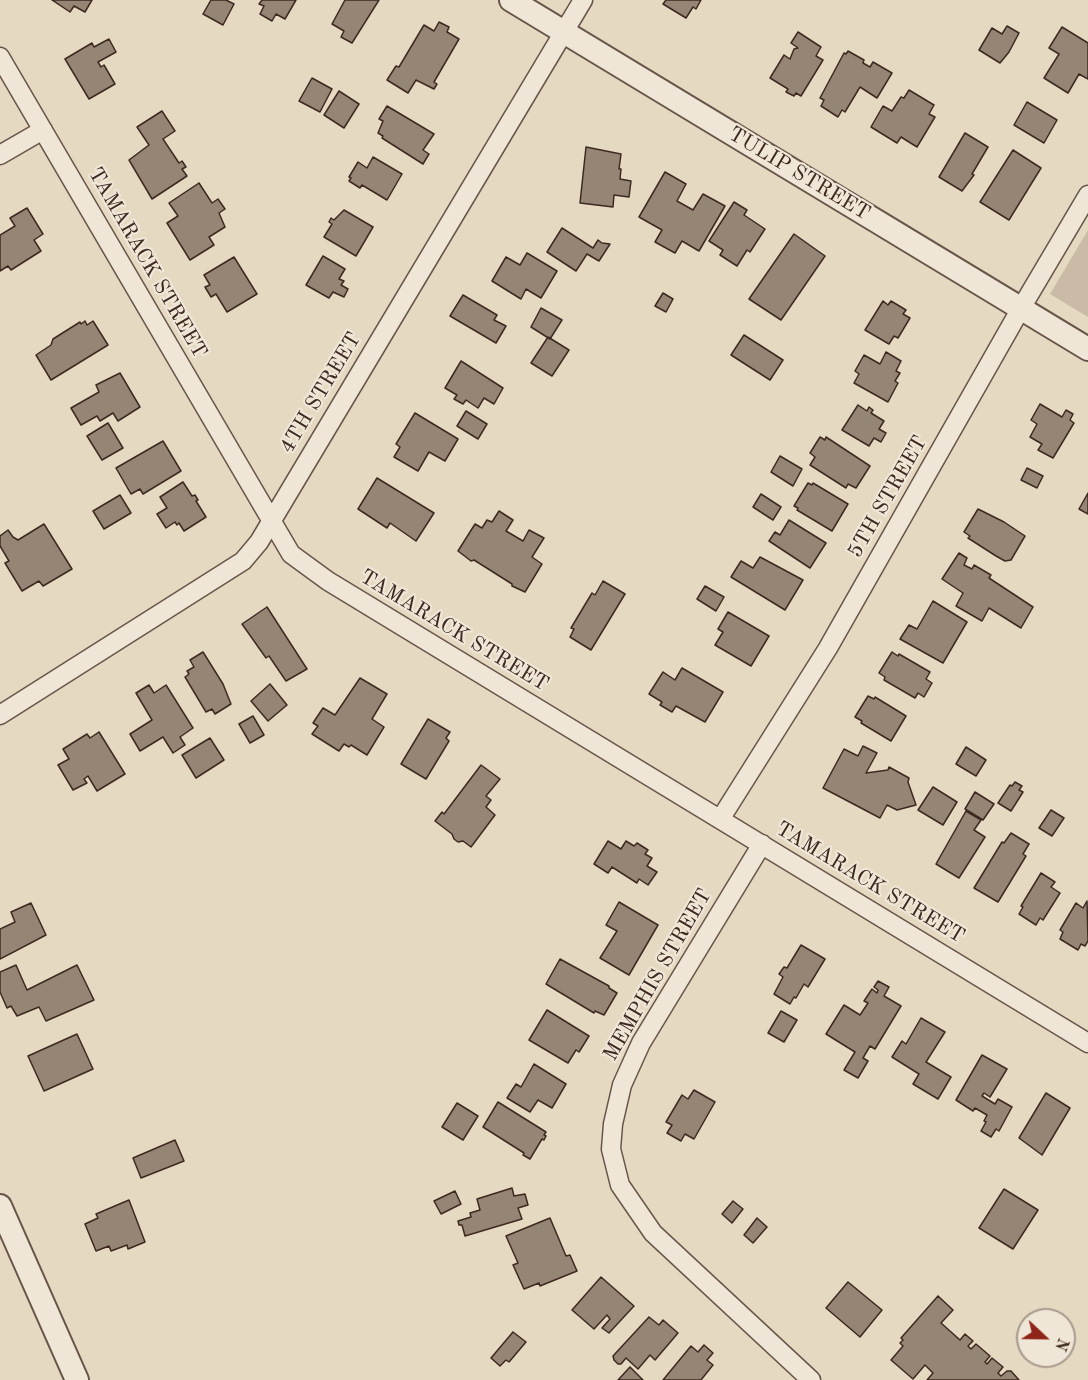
<!DOCTYPE html>
<style>
body{margin:0}
#map{position:relative;width:1088px;height:1380px;overflow:hidden;background:#e6d9c1;font-family:"Old Standard TT",serif}
canvas{display:block}
.north{position:absolute;left:1016px;top:1308px;width:60px;height:60px;box-sizing:border-box;background:#efe6d7;border:2px solid #a89a8e;border-radius:50%;rotate:112deg;font-size:16px;font-weight:700;line-height:24px;text-align:center;color:#3e2921}
.north::after{content:'';display:block;margin:auto;width:21px;height:27px;background:#8f2418;clip-path:polygon(50% 0,100% 100%,50% 72%,0 100%)}
</style>
<div id="map">
<canvas width="1088" height="1380"></canvas>
<div class="north">N</div>
</div>
<script>
const ctx = document.querySelector('canvas').getContext('2d');
ctx.lineJoin = 'round';
function fillPath(path, color) {
  ctx.fillStyle = color;
  ctx.fill(path, 'evenodd');
}
function shape(rows) {
  const path = new Path2D();
  for (const r of rows) {
    path.moveTo(r[0], r[1]);
    for (let i = 2; i < r.length; i += 2) path.lineTo(r[i], r[i + 1]);
  }
  return path;
}
function trace(path, color, width, dash) {
  ctx.strokeStyle = color;
  ctx.lineWidth = width;
  ctx.lineCap = dash ? 'butt' : 'round';
  ctx.setLineDash(dash || []);
  ctx.stroke(path);
}
function label(font, color, halo, rows, align = 'center') {
  ctx.font = font + ' "Old Standard TT",serif';
  ctx.lineWidth = 4.5;
  ctx.setLineDash([]);
  ctx.textBaseline = 'middle';
  ctx.strokeStyle = halo;
  ctx.fillStyle = color;
  for (const [text, x, y, turn = 0] of rows) {
    ctx.save();
    ctx.translate(x, y);
    ctx.rotate((+turn || 0) * Math.PI / 180);
    ctx.textAlign = isNaN(turn) ? turn : align;
    if (halo) ctx.strokeText(text, 0, 0);
    ctx.fillText(text, 0, 0);
    ctx.restore();
  }
}
const green = shape([
 [1088,230,1088,317,1050,294]
]);
const building = shape([
 [52,0,92,0,85,12,74,6,70,12,52,0],
 [211,0,226,0,234,4,223,25,203,14,211,0],
 [262,0,296,0,285,19,276,14,272,21,260,14,264,6,259,4,262,0],
 [345,0,379,0,352,43,341,37,344,31,332,24,345,0],
 [666,0,701,0,696,9,693,7,686,18,663,4,666,0],
 [439,22,449,27,447,32,459,39,434,82,437,84,434,89,416,80,408,93,387,80,396,66,399,67,424,25,434,31,439,22],
 [1007,26,1019,33,1009,52,1000,63,979,50,992,28,1002,34,1007,26],
 [1062,27,1088,43,1088,79,1079,74,1068,93,1044,78,1059,54,1049,48,1062,27],
 [798,32,821,47,816,56,823,60,801,96,796,93,794,96,786,92,788,89,770,78,784,55,790,59,794,49,798,48,791,43,798,32],
 [109,39,116,52,98,62,101,67,104,65,115,84,89,99,65,59,92,43,94,47,109,39],
 [848,51,864,60,863,63,870,67,873,62,892,73,877,98,860,87,845,112,842,110,838,117,821,106,824,100,820,98,844,53,846,54,848,51],
 [312,78,332,89,320,112,299,101,312,78],
 [909,90,934,105,929,114,935,117,917,147,901,137,897,143,871,127,883,106,892,111,901,97,904,98,909,90],
 [339,91,359,104,344,128,324,115,339,91],
 [1027,102,1057,120,1044,143,1014,125,1027,102],
 [387,106,434,134,423,150,429,154,423,164,382,138,383,136,378,133,383,121,379,119,387,106],
 [162,111,175,131,163,139,179,163,182,161,186,167,182,169,187,176,152,199,129,160,149,145,137,127,162,111],
 [965,133,988,147,972,174,974,175,962,191,939,177,965,133],
 [586,147,621,154,619,169,621,169,620,179,631,181,629,197,614,195,613,207,580,203,586,147],
 [1013,150,1041,168,1009,220,980,202,1013,150],
 [373,157,402,174,387,200,362,185,360,188,349,181,351,178,349,177,358,162,367,168,373,157],
 [665,172,686,184,677,201,693,210,703,194,725,206,699,251,682,241,675,253,655,242,662,230,639,217,665,172],
 [199,183,212,203,218,199,225,209,219,213,225,227,209,237,214,245,190,260,167,223,178,216,169,203,199,183],
 [734,202,747,210,744,215,765,229,750,252,747,250,737,266,720,255,723,250,709,241,734,202],
 [27,208,43,234,34,240,41,251,11,270,8,266,0,271,0,235,15,226,10,218,27,208],
 [344,210,373,227,356,256,324,237,332,224,329,222,331,218,334,220,344,210],
 [562,228,593,248,598,240,602,243,610,244,599,261,587,254,576,271,547,252,562,228],
 [794,234,825,256,781,320,749,299,794,234],
 [527,253,557,271,541,298,526,289,521,299,492,281,506,257,520,265,527,253],
 [323,256,345,269,339,279,344,281,341,285,348,289,344,297,333,292,329,298,306,285,323,256],
 [234,257,257,294,227,312,216,294,211,297,205,287,210,285,204,275,234,257],
 [663,293,673,299,666,312,655,306,663,293],
 [463,295,497,315,494,320,506,326,496,343,450,316,463,295],
 [883,301,888,305,891,301,906,310,903,314,910,318,898,338,894,336,889,344,865,330,883,301],
 [541,308,562,320,550,339,531,327,541,308],
 [85,321,87,325,93,321,108,345,51,380,36,355,51,345,53,339,80,322,81,324,85,321],
 [744,335,783,360,770,380,731,355,744,335],
 [548,337,569,350,552,376,531,363,548,337],
 [886,352,901,361,896,371,900,373,895,381,898,383,888,402,854,383,859,374,855,371,864,355,880,364,886,352],
 [461,361,503,388,494,404,484,398,478,408,466,400,463,404,454,399,457,395,445,388,461,361],
 [120,373,140,407,118,421,113,413,100,421,97,416,81,425,71,408,99,392,96,385,120,373],
 [1040,404,1062,417,1066,410,1073,414,1070,420,1074,423,1053,458,1038,450,1042,444,1030,437,1037,424,1031,420,1040,404],
 [858,405,867,411,869,407,873,410,871,413,884,421,879,429,886,433,881,442,874,438,869,446,842,430,858,405],
 [466,411,487,424,478,439,457,426,466,411],
 [415,413,458,439,445,461,429,452,418,471,394,457,400,447,396,444,415,413],
 [108,423,123,448,102,460,87,436,108,423],
 [820,437,825,440,826,437,870,466,856,488,848,484,846,488,810,465,815,457,810,453,820,437],
 [163,441,181,471,143,494,140,489,131,494,116,468,163,441],
 [780,456,802,469,793,486,771,472,780,456],
 [1027,468,1043,476,1037,488,1021,480,1027,468],
 [377,478,434,513,416,541,390,523,387,528,358,509,377,478],
 [183,482,192,496,195,495,198,500,196,501,206,517,184,531,179,523,177,525,175,522,166,528,157,514,167,508,160,497,183,482],
 [808,483,812,485,813,483,848,504,832,531,797,510,798,508,794,506,808,483],
 [1088,493,1088,514,1079,509,1088,493],
 [761,494,781,507,773,520,753,507,761,494],
 [120,495,131,513,104,529,93,511,120,495],
 [978,509,1004,522,1025,536,1011,560,1005,561,996,556,968,538,970,536,964,532,978,509],
 [499,511,513,520,506,531,523,541,529,530,544,538,532,557,542,564,525,592,512,586,512,584,474,560,471,561,458,551,475,524,482,528,487,520,492,522,499,511],
 [789,520,826,543,810,568,769,541,775,532,780,535,789,520],
 [44,524,72,569,43,586,39,581,22,591,5,563,9,561,0,546,0,536,8,530,13,537,18,540,44,524],
 [959,553,967,558,964,565,972,569,974,565,991,575,989,578,1033,607,1021,628,989,608,982,621,956,606,963,593,942,579,959,553],
 [760,557,803,580,785,610,731,577,741,561,753,568,760,557],
 [603,581,625,594,591,650,570,637,574,629,571,628,592,593,595,595,603,581],
 [705,586,724,597,716,611,697,599,705,586],
 [933,601,967,622,943,663,900,639,909,625,917,629,933,601],
 [267,607,307,669,286,681,269,656,266,658,242,624,267,607],
 [728,612,769,636,751,666,715,645,723,632,718,629,728,612],
 [203,652,223,684,231,704,215,714,212,709,206,712,185,677,189,674,187,671,194,667,190,660,203,652],
 [892,652,898,656,899,654,930,672,926,679,932,683,924,697,918,693,915,698,884,680,885,677,879,673,892,652],
 [682,668,723,692,705,722,676,706,672,712,660,705,662,702,649,694,663,672,675,680,682,668],
 [360,678,387,694,372,719,384,727,367,755,351,745,349,747,344,744,339,751,312,734,318,726,313,723,323,708,335,715,360,678],
 [270,684,287,705,268,721,251,701,270,684],
 [149,685,154,693,166,685,193,728,180,737,185,745,173,753,163,737,140,751,130,734,152,720,136,693,149,685],
 [868,696,874,699,875,697,906,716,891,741,861,723,862,721,855,717,868,696],
 [253,716,264,735,250,743,239,724,253,716],
 [428,719,450,732,446,738,449,741,426,779,401,764,428,719],
 [99,732,125,774,97,791,88,776,84,779,87,783,73,790,58,765,69,759,63,749,87,734,90,738,99,732],
 [210,738,224,760,196,778,182,755,210,738],
 [863,746,877,753,866,773,888,770,889,767,909,778,908,782,916,805,897,810,887,805,880,818,823,788,844,749,858,756,863,746],
 [966,747,986,760,976,776,956,764,966,747],
 [481,765,500,779,486,796,491,800,486,807,495,815,471,847,463,841,458,842,454,839,452,834,435,821,442,812,444,814,481,765],
 [1015,782,1022,786,1019,790,1023,792,1011,811,998,803,1010,785,1012,786,1015,782],
 [933,787,957,802,943,825,918,810,933,787],
 [975,792,994,804,983,820,965,809,975,792],
 [1051,810,1064,818,1052,836,1039,828,1051,810],
 [966,811,981,820,974,830,985,837,959,878,936,864,966,811],
 [1011,833,1029,844,1023,854,1026,856,998,902,974,888,1002,842,1004,843,1011,833],
 [608,841,621,849,626,841,634,846,637,843,648,850,645,854,652,858,647,866,657,872,648,885,639,879,637,883,612,867,608,873,594,864,608,841],
 [1041,873,1055,882,1051,887,1060,893,1043,920,1040,918,1036,925,1019,914,1023,907,1021,906,1041,873],
 [1087,901,1088,941,1085,946,1081,944,1078,950,1060,939,1063,932,1060,930,1076,903,1083,908,1087,901],
 [619,902,658,925,629,975,600,958,617,931,606,925,619,902],
 [31,903,46,935,0,959,0,929,15,922,11,912,31,903],
 [801,945,825,959,808,987,804,984,796,998,794,997,790,1004,774,994,783,977,779,974,784,967,787,968,801,945],
 [560,959,609,986,609,988,617,993,604,1015,595,1011,594,1013,546,984,560,959],
 [16,965,27,990,77,965,94,1000,46,1021,39,1007,17,1016,11,1006,7,1008,0,992,0,972,16,965],
 [878,981,889,987,884,996,901,1006,875,1049,870,1046,863,1058,868,1061,858,1078,844,1070,855,1052,826,1034,844,1005,860,1015,868,1003,864,1001,872,989,877,993,878,990,874,987,878,981],
 [547,1010,589,1036,579,1052,576,1050,568,1063,529,1040,547,1010],
 [781,1011,797,1020,784,1042,768,1033,781,1011],
 [921,1018,945,1032,926,1062,951,1077,938,1099,913,1084,919,1074,892,1057,902,1041,906,1044,921,1018],
 [77,1034,93,1069,44,1091,28,1056,77,1034],
 [982,1055,1007,1069,990,1097,984,1093,982,1096,995,1104,998,1099,1012,1107,999,1131,996,1129,991,1137,981,1131,986,1122,984,1121,987,1115,975,1108,973,1111,956,1100,982,1055],
 [534,1064,566,1084,552,1108,538,1100,530,1112,507,1098,516,1084,521,1087,534,1064],
 [694,1090,715,1102,694,1139,685,1134,681,1141,667,1133,672,1125,666,1122,682,1095,688,1099,694,1090],
 [1046,1093,1070,1108,1042,1155,1019,1138,1046,1093],
 [498,1102,546,1132,544,1135,546,1136,544,1140,542,1139,530,1159,523,1155,524,1153,483,1127,498,1102],
 [457,1103,478,1116,463,1140,442,1127,457,1103],
 [175,1140,184,1161,141,1178,133,1158,175,1140],
 [512,1188,514,1196,525,1194,528,1205,518,1208,522,1219,465,1236,462,1225,459,1225,458,1221,471,1217,470,1213,480,1210,477,1199,512,1188],
 [1004,1189,1038,1210,1013,1249,979,1228,1004,1189],
 [455,1191,461,1204,441,1214,434,1201,455,1191],
 [129,1200,145,1242,128,1249,127,1245,111,1251,109,1246,96,1251,85,1224,98,1218,96,1214,129,1200],
 [733,1201,743,1209,732,1223,722,1214,733,1201],
 [550,1218,566,1256,570,1255,577,1271,540,1286,539,1283,524,1289,513,1265,518,1263,506,1236,550,1218],
 [757,1218,767,1227,753,1243,744,1235,757,1218],
 [601,1277,634,1306,609,1333,602,1328,610,1319,607,1315,594,1329,572,1310,601,1277],
 [848,1282,882,1310,860,1337,826,1308,848,1282],
 [938,1296,953,1310,941,1323,960,1340,965,1334,973,1341,968,1346,971,1349,976,1344,990,1356,985,1362,987,1364,992,1358,1003,1367,998,1373,1001,1376,1007,1371,1011,1371,1019,1380,927,1380,933,1373,925,1365,913,1379,891,1360,903,1346,900,1343,903,1340,901,1338,938,1296],
 [649,1317,659,1325,663,1320,678,1333,655,1360,650,1355,638,1369,626,1358,621,1364,618,1364,614,1360,613,1356,649,1317],
 [513,1332,526,1342,509,1362,506,1360,500,1366,491,1358,513,1332],
 [704,1345,713,1353,707,1360,713,1365,701,1380,663,1380,691,1346,698,1352,704,1345],
 [630,1367,643,1380,618,1380,630,1367]
]);
const minor = shape([
 [0,57,291,554,328,581,1088,1043],
 [0,155,43,130],
 [0,715,243,561,259,542,583,0],
 [721,818,828,648,1020,310,1088,195],
 [762,844,641,1043,622,1085,613,1124,611,1149,620,1185,653,1233,811,1380]
]);
const tertiary = shape([
 [511,0,1088,349],
 [0,1206,77,1380]
]);
const streetNames = [
 ["TULIP STREET",799,174,31],
 ["TAMARACK STREET",147,263,60],
 ["4TH STREET",321,393,-59],
 ["5TH STREET",888,497,-60],
 ["TAMARACK STREET",454,631,31],
 ["TAMARACK STREET",870,883,31],
 ["MEMPHIS STREET",658,975,-60]
];
fillPath(green, '#c9bba6');
fillPath(building, '#958574');
trace(building, '#3e2921', 1.5);
trace(minor, '#685549', 21);
trace(tertiary, '#685549', 26);
trace(minor, '#efe6d7', 18);
trace(tertiary, '#efe6d7', 22);
label('21px', '#3e2921', '#efe6d7', streetNames);
</script>
